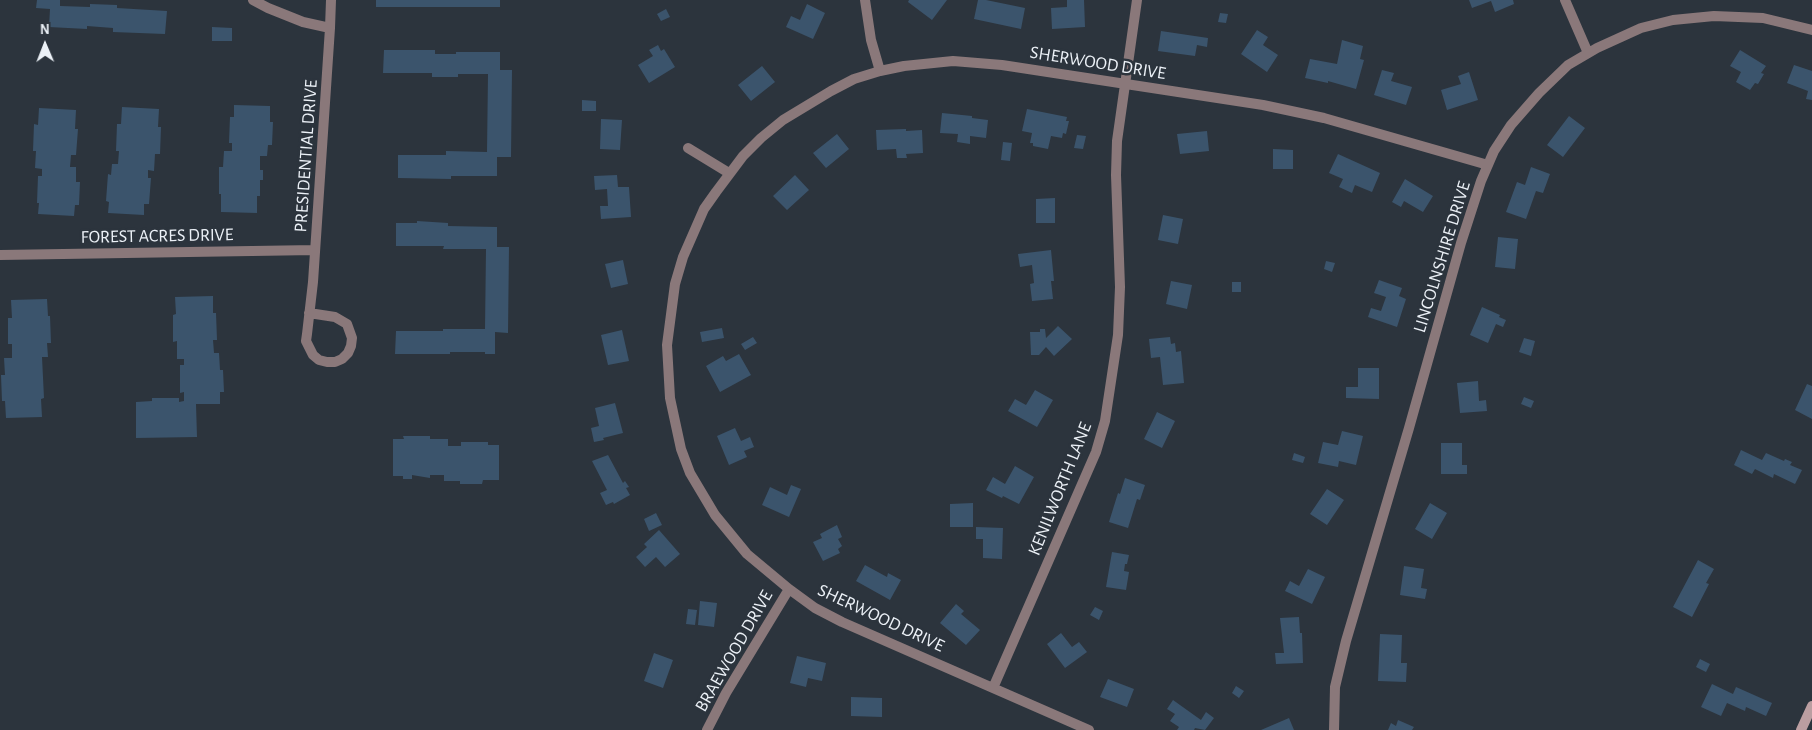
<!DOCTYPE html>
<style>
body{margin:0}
#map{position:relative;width:1812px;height:730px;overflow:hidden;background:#2c343d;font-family:"Alegreya Sans",sans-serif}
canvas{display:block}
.north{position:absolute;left:20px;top:20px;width:50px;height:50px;-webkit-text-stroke:4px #2c343d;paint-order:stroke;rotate:359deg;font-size:14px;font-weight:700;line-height:20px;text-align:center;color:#ecf1f7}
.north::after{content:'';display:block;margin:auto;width:18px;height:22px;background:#ecf1f7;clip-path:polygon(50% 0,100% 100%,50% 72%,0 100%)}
</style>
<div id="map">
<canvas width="1812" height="730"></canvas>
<div class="north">N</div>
</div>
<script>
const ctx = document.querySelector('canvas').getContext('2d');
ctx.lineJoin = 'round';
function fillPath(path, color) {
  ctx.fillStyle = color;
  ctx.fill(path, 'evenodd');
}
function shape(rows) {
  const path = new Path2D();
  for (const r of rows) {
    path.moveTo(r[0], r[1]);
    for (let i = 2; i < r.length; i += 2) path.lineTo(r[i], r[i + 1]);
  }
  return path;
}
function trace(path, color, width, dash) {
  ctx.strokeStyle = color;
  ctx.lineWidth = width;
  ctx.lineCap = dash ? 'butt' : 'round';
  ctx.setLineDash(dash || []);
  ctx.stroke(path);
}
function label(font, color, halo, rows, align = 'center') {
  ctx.font = font + ' "Alegreya Sans",sans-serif';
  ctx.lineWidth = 5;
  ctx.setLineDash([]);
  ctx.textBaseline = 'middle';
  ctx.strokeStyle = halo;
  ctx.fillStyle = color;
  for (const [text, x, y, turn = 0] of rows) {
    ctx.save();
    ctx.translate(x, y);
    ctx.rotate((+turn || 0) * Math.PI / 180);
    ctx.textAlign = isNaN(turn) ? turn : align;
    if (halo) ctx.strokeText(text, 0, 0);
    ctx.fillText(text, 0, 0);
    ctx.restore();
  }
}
const building = shape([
 [37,0,60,0,60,6,90,7,90,4,117,5,117,8,167,11,165,34,113,32,113,28,87,26,87,29,49,27,50,9,36,8],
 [376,0,500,0,500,7,376,7],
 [909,0,947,0,932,20,908,2],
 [978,0,986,0,1025,8,1021,29,974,19],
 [1067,0,1084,0,1085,27,1052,29,1051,8,1067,7],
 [1469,0,1513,0,1514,4,1495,12,1491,1,1472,8],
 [807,4,825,13,813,39,786,27,791,16,800,20],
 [666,9,670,17,661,21,657,14],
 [1220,13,1228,14,1226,23,1218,22],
 [212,27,232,28,232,41,212,41],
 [1257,30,1268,37,1263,45,1278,55,1267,72,1241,54],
 [1161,31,1208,38,1207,47,1197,45,1195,56,1158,51],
 [1342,40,1363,46,1360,59,1364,60,1356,89,1328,81,1328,83,1305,78,1310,59,1337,64],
 [658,45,661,51,664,49,675,67,649,83,638,65,653,56,649,50],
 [384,50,435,50,435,54,456,54,456,52,500,52,500,70,512,70,511,157,497,157,497,176,451,176,451,179,398,178,398,155,446,155,446,151,487,152,488,74,458,74,458,77,432,77,432,73,383,73],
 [1740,50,1766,66,1761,73,1764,74,1758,84,1755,83,1750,90,1736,82,1741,72,1730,66],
 [1794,65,1812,71,1812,100,1806,99,1808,91,1787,83],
 [762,66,775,82,751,101,738,85],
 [1382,70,1394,73,1391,81,1412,87,1406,105,1374,95],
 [1469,72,1478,100,1447,110,1441,90,1461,84,1458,76],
 [582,100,596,101,596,111,582,111],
 [234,105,270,106,270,122,273,122,272,145,268,145,267,156,260,156,260,170,263,170,263,180,260,180,260,196,257,196,257,213,221,212,221,194,219,194,219,167,223,167,224,151,232,151,232,143,229,143,230,117,234,117],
 [122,107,159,109,158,127,161,127,160,154,155,154,154,171,148,170,148,178,151,178,149,204,144,204,144,215,108,213,109,202,106,201,108,174,111,175,112,164,118,164,119,151,116,151,117,124,121,124],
 [39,108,76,110,75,129,78,129,76,155,71,155,70,167,76,167,76,182,80,182,79,205,75,205,74,216,38,214,39,203,37,203,38,176,42,176,42,169,35,168,36,151,33,151,34,124,38,125],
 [1027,109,1067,117,1066,121,1069,121,1066,134,1063,133,1062,138,1051,136,1048,149,1033,146,1033,143,1030,143,1032,133,1022,131],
 [942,113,972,116,972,118,988,120,986,138,970,136,970,144,957,142,958,134,940,133],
 [1569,116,1585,128,1563,157,1547,145],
 [601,119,622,120,620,150,600,149],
 [906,129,906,131,922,130,923,153,906,154,907,158,897,158,896,149,877,150,876,130],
 [1207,131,1209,151,1180,154,1177,134],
 [837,134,849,149,826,168,813,153],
 [1077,135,1086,136,1083,149,1074,148],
 [1003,142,1012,143,1010,161,1001,160],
 [1273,149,1293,150,1293,169,1273,169],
 [1338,154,1380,173,1372,192,1355,185,1352,193,1339,187,1343,179,1329,173],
 [1531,167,1550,174,1543,193,1536,191,1526,219,1506,212,1517,182,1525,185],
 [617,175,618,187,629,187,631,217,601,219,600,206,608,206,607,189,595,190,594,176],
 [795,175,809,190,787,210,773,196],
 [1405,179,1433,196,1423,212,1404,201,1401,207,1392,202],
 [1055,198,1055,223,1036,223,1036,199],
 [1163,215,1183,219,1178,244,1158,240],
 [417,221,448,223,448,226,497,227,497,247,509,247,508,333,495,332,495,354,485,354,485,352,450,352,450,354,395,354,396,331,443,331,443,329,485,329,486,249,443,249,444,246,396,246,396,223,417,223],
 [1498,237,1518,239,1515,269,1495,267],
 [1051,250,1054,281,1051,281,1053,299,1032,301,1030,284,1034,283,1032,265,1020,267,1018,254],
 [623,260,628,284,611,288,605,264],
 [1326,261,1335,263,1332,272,1324,269],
 [1379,280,1402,288,1399,296,1406,299,1397,327,1368,317,1371,308,1381,311,1386,297,1374,293],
 [1171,281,1192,285,1187,309,1166,304],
 [1232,282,1241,282,1241,292,1232,292],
 [213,296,213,313,216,313,217,340,213,340,214,353,219,353,220,370,223,370,224,392,220,392,220,404,196,404,197,437,136,438,136,402,152,401,152,398,179,398,179,402,184,401,184,392,180,393,180,365,184,365,184,359,177,359,177,341,173,342,173,315,176,314,175,297],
 [47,299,48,316,50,316,51,343,47,343,48,357,42,357,44,398,41,399,42,417,6,418,5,401,2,401,1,375,5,375,4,358,12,358,12,344,8,344,8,318,12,318,11,300],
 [1482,307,1500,315,1499,317,1506,320,1503,327,1496,324,1488,343,1470,335],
 [1058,326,1072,339,1054,356,1046,347,1039,355,1031,355,1030,332,1040,332,1040,329,1045,329,1046,338],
 [722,328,724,338,702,342,700,332],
 [622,330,629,361,608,365,601,335],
 [753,337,757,343,745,350,741,344],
 [1170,337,1171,344,1175,343,1176,352,1181,351,1184,383,1163,385,1160,357,1151,358,1149,339],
 [1524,338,1535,341,1531,356,1519,352],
 [739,354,751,375,720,392,706,366,723,356,726,361],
 [1358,368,1379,368,1379,399,1346,398,1346,387,1358,387],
 [1478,381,1479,401,1486,400,1487,411,1460,413,1457,383],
 [1807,384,1812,386,1812,419,1795,410],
 [1035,390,1053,400,1037,427,1008,411,1015,399,1026,405],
 [1524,397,1534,401,1531,408,1521,404],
 [615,403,623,433,603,438,604,440,594,442,591,428,599,426,595,408],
 [1157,412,1175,421,1162,448,1144,439],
 [735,428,741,441,750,437,754,447,744,451,747,457,729,465,717,436],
 [1342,431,1363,436,1356,465,1339,461,1338,467,1318,463,1323,442,1338,445],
 [403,436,430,436,430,439,448,439,448,446,461,446,461,442,488,442,488,445,499,445,499,480,483,480,482,484,460,484,460,481,444,481,444,475,430,475,430,478,412,475,412,479,403,479,403,476,393,476,393,439,404,439],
 [1441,443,1462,443,1462,465,1467,465,1467,474,1441,474],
 [1741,450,1762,460,1766,453,1784,461,1785,459,1792,462,1790,465,1802,470,1795,484,1774,474,1773,478,1755,469,1752,474,1734,465],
 [1294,453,1305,457,1303,463,1292,460],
 [608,455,623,483,625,481,629,487,626,488,630,495,614,504,613,502,606,505,600,493,607,490,592,461],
 [1015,466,1034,477,1019,504,1003,496,1002,498,986,490,993,477,1005,484],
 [1125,478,1145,485,1140,500,1137,499,1128,528,1109,522,1118,493,1120,494],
 [791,485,801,489,789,517,762,505,770,487,787,495],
 [1327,489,1344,500,1327,525,1310,514],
 [973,503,973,527,950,527,950,504],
 [1430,503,1447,513,1432,539,1415,529],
 [656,513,662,525,649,531,644,519],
 [837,525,842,537,838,539,842,546,838,549,840,553,823,561,813,542,822,538,820,534],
 [976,527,1003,528,1002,559,983,558,983,539,976,539],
 [659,530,680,554,665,567,656,557,645,567,636,557,647,547,644,544],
 [1112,552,1129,555,1127,564,1125,564,1124,571,1129,572,1126,590,1106,587],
 [1698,560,1714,569,1706,583,1709,584,1692,617,1673,607],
 [865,565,887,577,888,573,901,580,890,600,856,581],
 [1404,566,1424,569,1421,588,1427,589,1425,599,1400,595],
 [1308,569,1325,577,1312,604,1285,591,1290,581,1299,586],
 [700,601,717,603,714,627,698,625],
 [956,604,964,611,961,614,980,630,966,645,940,623],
 [1095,607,1103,611,1099,620,1090,615],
 [688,609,697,610,695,625,686,624],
 [1299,617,1300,633,1302,633,1303,663,1276,664,1275,653,1284,653,1280,618],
 [1061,633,1072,647,1079,642,1087,652,1065,668,1047,644],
 [1380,634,1402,635,1401,663,1407,663,1406,682,1378,681],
 [654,653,673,660,663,688,644,681],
 [797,656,826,663,822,681,808,678,806,687,790,683],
 [1700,659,1710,664,1706,672,1696,667],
 [1108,679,1134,689,1127,707,1100,697],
 [1712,684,1733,694,1736,687,1772,703,1766,716,1746,707,1745,711,1727,703,1721,716,1701,707],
 [1236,686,1244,691,1239,698,1232,693],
 [851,697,882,698,882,717,851,716],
 [1173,700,1201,720,1206,712,1214,718,1205,730,1195,728,1194,730,1177,730,1179,727,1170,721,1175,714,1167,709],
 [1289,718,1294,730,1261,730],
 [1398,720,1414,727,1412,730,1388,730,1391,723,1396,726]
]);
const minor = shape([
 [253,0,268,8,303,22,330,28],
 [865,0,871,40,880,71],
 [1565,0,1588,53],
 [688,148,729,173],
 [0,255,315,250],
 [309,313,335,317,347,324,352,338,351,346,348,353,342,359,335,362,327,362,319,360,313,355,306,341,307,334,313,282,330,28,331,0],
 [993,688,1096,452,1105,421,1118,335,1120,287,1116,175,1117,141,1137,0],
 [707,730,726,693,789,589],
 [1089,730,842,622,815,608,789,589,747,554,715,515,690,473,681,449,670,398,667,345,675,284,683,257,704,209,716,192,743,156,761,138,783,120,831,91,854,79,880,71,904,66,953,61,1002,65,1263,105,1324,118,1488,165],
 [1334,730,1335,687,1346,641,1409,428,1461,243,1481,181,1494,151,1511,125,1539,93,1568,65,1597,48,1641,28,1673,20,1714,16,1763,18,1812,30]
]);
const secondary = shape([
 [1801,730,1812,706]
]);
const streetNames = [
 ["SHERWOOD DRIVE",1098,63,9],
 ["PRESIDENTIAL DRIVE",306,156,-86],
 ["FOREST ACRES DRIVE",157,236,-1],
 ["LINCOLNSHIRE DRIVE",1442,257,-73],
 ["KENILWORTH LANE",1060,489,-68],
 ["SHERWOOD DRIVE",881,618,25],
 ["BRAEWOOD DRIVE",734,651,-60]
];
fillPath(building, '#3b546c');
trace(minor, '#8a787a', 10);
trace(secondary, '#bb9ea1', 10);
label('18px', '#ecf1f7', '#2c343d', streetNames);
</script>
